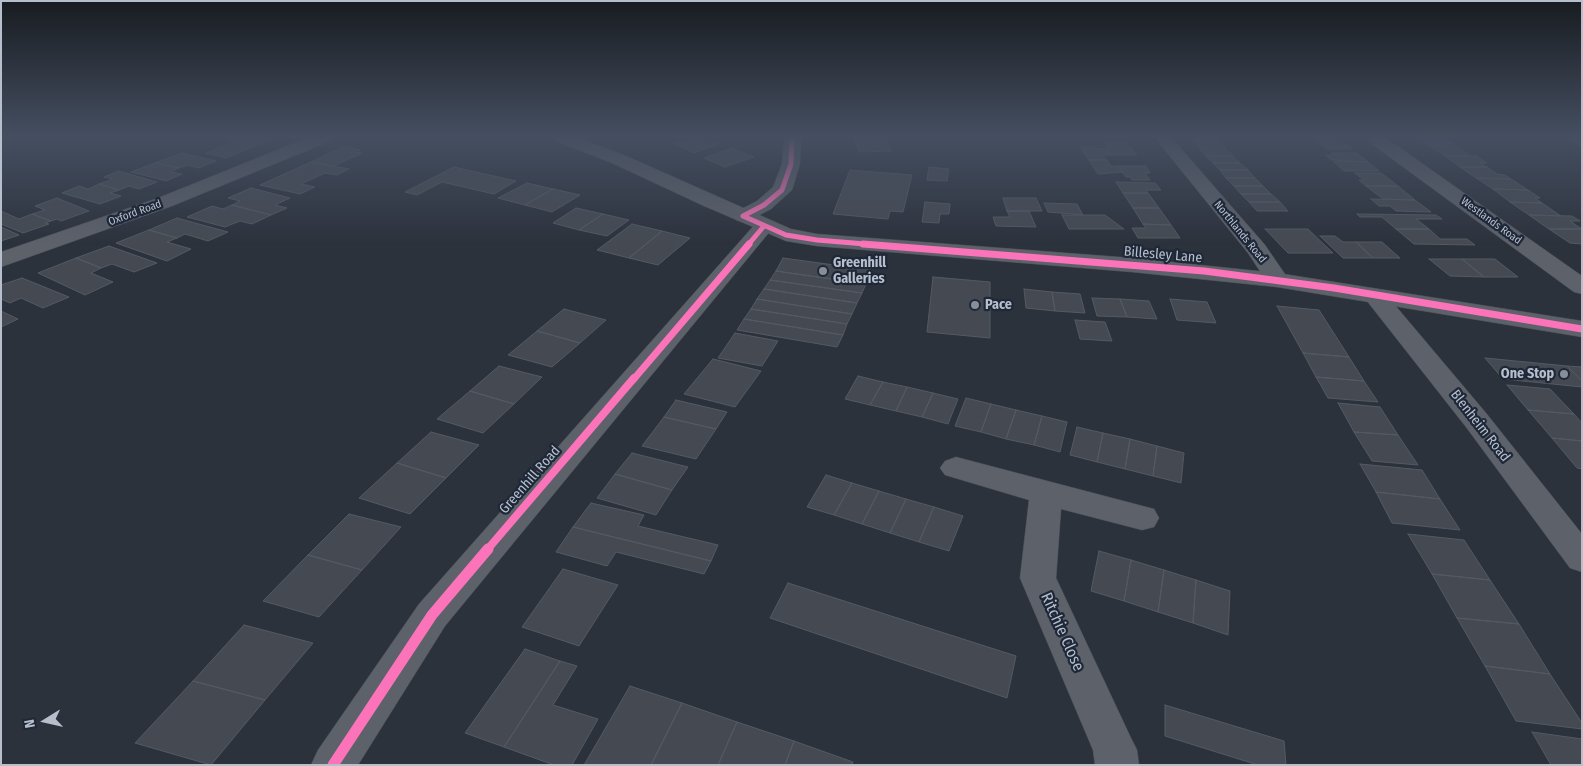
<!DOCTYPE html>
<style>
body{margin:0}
#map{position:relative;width:1583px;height:766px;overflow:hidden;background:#2c323c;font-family:"Fira Sans Condensed",sans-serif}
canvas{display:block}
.frame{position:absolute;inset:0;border:2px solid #b7bfcc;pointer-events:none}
.north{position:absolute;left:20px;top:696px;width:50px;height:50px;-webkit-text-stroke:4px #1e2838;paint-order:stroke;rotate:260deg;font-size:14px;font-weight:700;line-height:20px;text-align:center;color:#b7bfcc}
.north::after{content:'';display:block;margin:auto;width:18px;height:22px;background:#b7bfcc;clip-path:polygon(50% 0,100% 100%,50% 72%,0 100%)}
</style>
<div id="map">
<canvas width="1583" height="766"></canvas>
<div class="frame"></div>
<div class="north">N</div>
</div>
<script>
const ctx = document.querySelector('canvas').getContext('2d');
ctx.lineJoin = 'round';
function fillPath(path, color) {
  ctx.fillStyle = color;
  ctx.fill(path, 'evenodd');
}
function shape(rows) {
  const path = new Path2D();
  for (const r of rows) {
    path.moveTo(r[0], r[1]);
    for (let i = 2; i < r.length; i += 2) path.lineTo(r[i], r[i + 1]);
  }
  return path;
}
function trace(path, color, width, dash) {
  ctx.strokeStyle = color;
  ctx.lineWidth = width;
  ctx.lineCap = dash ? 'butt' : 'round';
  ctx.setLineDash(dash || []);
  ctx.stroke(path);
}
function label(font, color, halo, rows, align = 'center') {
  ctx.font = font + ' "Fira Sans Condensed",sans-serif';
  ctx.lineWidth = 4.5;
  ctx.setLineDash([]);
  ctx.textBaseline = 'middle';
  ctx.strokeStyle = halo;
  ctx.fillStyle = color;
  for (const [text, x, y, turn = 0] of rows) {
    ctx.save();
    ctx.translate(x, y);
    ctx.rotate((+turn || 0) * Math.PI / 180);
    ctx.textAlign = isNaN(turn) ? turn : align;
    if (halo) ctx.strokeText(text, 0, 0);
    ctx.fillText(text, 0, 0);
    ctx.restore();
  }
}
const building = shape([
 [234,138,274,138,226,158,206,153,237,141,230,140,234,138],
 [694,138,704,138,719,144,694,153,675,144,694,138],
 [853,138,885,138,891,151,859,152,853,138],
 [1191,138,1216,138,1219,141,1193,140,1191,138],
 [1419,138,1443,138,1453,144,1427,144,1419,138],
 [1567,138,1582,138,1582,146,1567,138],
 [1315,139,1340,139,1353,149,1327,149,1315,139],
 [1193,140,1219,141,1226,148,1200,148,1193,140],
 [1107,143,1124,143,1127,147,1131,147,1137,155,1111,155,1105,146,1109,146,1107,143],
 [1427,144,1453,144,1471,156,1445,156,1427,144],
 [344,146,360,150,355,152,362,153,334,166,311,162,344,146],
 [1080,147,1107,149,1111,155,1102,155,1107,160,1089,160,1080,147],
 [732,148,754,157,725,167,704,158,732,148],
 [1200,149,1226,149,1233,156,1206,156,1200,149],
 [182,153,216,161,198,168,188,165,179,168,155,163,182,153],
 [1332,153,1357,153,1368,162,1343,161,1330,159,1326,155,1335,155,1332,153],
 [1206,156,1233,156,1240,163,1213,163,1206,156],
 [1445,156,1477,156,1487,163,1480,163,1487,167,1460,167,1445,156],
 [1089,160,1107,160,1111,166,1118,166,1123,172,1098,174,1089,160],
 [1333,161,1368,162,1379,171,1344,171,1333,161],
 [311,162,349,169,337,175,325,173,301,184,315,187,300,194,260,185,311,162],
 [155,163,179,168,171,172,182,174,166,181,131,172,155,163],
 [1213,163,1240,163,1248,170,1220,170,1213,163],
 [1118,166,1146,166,1150,173,1145,173,1150,180,1132,180,1130,177,1126,177,1118,166],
 [454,167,516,181,494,194,442,182,417,195,405,192,454,167],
 [929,167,949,169,947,181,927,180,929,167],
 [1460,167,1487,167,1497,174,1505,175,1511,179,1476,178,1460,167],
 [850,170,912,175,903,212,890,211,888,219,833,214,850,170],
 [1220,170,1248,170,1255,178,1226,178,1220,170],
 [119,171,157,182,139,189,129,186,119,190,99,184,113,179,104,177,119,171],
 [1355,173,1381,173,1398,186,1366,186,1359,180,1364,180,1355,173],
 [1226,178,1255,178,1263,186,1234,186,1226,178],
 [1476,178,1511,179,1528,190,1493,189,1476,178],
 [1116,182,1155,183,1161,190,1146,190,1148,193,1123,193,1116,182],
 [527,183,553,189,525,205,498,198,527,183],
 [99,184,119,190,110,193,121,196,100,204,62,193,79,186,88,189,99,184],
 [1234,186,1263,186,1271,194,1241,194,1234,186],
 [1366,186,1398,186,1415,200,1383,199,1366,186],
 [251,188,290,198,275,205,287,208,271,215,232,205,240,201,228,198,251,188],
 [553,189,580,195,552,212,525,205,553,189],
 [1493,189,1528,190,1540,198,1535,198,1542,203,1510,202,1493,189],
 [1123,193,1148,193,1159,208,1133,208,1123,193],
 [1241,194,1271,194,1280,202,1249,202,1241,194],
 [57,198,89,211,61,221,57,219,51,221,32,214,45,210,35,206,57,198],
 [1003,198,1036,198,1042,211,1007,211,1003,198],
 [1371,199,1415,200,1431,212,1396,211,1390,206,1379,206,1371,199],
 [925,202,950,204,949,214,940,214,939,223,922,222,925,202],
 [1249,202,1280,202,1288,211,1257,211,1249,202],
 [1510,202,1542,203,1561,216,1529,215,1510,202],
 [1044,203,1077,204,1083,215,1048,212,1044,203],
 [232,205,271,215,252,224,240,221,225,227,187,217,212,206,223,209,232,205],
 [576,208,603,214,579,230,553,223,576,208],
 [1133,208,1159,208,1171,225,1143,224,1133,208],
 [1,211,19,219,32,214,51,221,45,223,49,224,23,233,1,224,1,211],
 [1007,211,1029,211,1036,227,996,226,993,217,1010,217,1007,211],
 [603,214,629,220,607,236,579,230,603,214],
 [1357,214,1436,215,1442,219,1416,219,1429,229,1396,229,1382,217,1360,217,1357,214],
 [1062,215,1105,215,1124,229,1069,229,1062,215],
 [1529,215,1572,216,1580,221,1570,221,1582,229,1549,229,1529,215],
 [177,218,228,232,208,241,185,234,177,238,149,230,177,218],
 [632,224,662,231,629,258,597,250,632,224],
 [1143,224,1171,225,1180,238,1138,238,1132,228,1146,228,1143,224],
 [1,227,19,235,1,241,1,227],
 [1265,229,1308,229,1333,253,1288,253,1265,229],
 [1396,229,1429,229,1440,239,1467,239,1475,245,1414,244,1396,229],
 [1549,229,1582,229,1582,244,1570,243,1549,229],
 [149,230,177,238,167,242,191,249,167,261,116,243,149,230],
 [662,231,690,238,658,265,629,258,662,231],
 [1320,236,1335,236,1343,242,1356,242,1373,258,1343,258,1320,236],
 [1356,242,1382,242,1400,258,1373,258,1356,242],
 [109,246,157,263,134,272,112,264,101,268,76,258,109,246],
 [76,258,101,268,91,273,113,282,85,295,38,273,76,258],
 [783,258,871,270,866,284,776,271,783,258],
 [1429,259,1462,259,1484,277,1450,276,1429,259],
 [1462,259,1495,259,1518,277,1484,277,1462,259],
 [776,271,866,284,862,293,770,280,776,271],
 [933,277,990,282,990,338,927,332,933,277],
 [22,278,69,297,43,308,21,298,10,303,1,299,1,285,22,278],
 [770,280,862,293,857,303,764,289,770,280],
 [764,289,857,303,852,314,757,299,764,289],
 [1024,289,1052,292,1055,311,1026,308,1024,289],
 [1052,292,1080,294,1085,313,1055,311,1052,292],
 [1092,298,1120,299,1127,317,1097,316,1092,298],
 [757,299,852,314,847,324,751,309,757,299],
 [1120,299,1149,301,1157,319,1127,317,1120,299],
 [1170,299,1207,302,1216,323,1177,320,1170,299],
 [1277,306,1319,310,1349,357,1303,353,1277,306],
 [564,309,606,320,580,343,537,331,564,309],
 [751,309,847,324,843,335,744,319,751,309],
 [1,311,18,319,1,327,1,311],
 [744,319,843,335,837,347,737,330,744,319],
 [1075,320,1105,322,1112,341,1080,339,1075,320],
 [537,331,580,343,552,367,508,355,537,331],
 [735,333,778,341,762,366,718,358,735,333],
 [1303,353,1349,357,1364,381,1316,377,1303,353],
 [1485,358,1567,366,1582,381,1582,387,1503,379,1485,358],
 [713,359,761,371,735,407,684,394,713,359],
 [499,366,542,377,514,404,470,391,499,366],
 [1567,366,1582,367,1582,381,1567,366],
 [858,376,883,382,870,405,845,399,858,376],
 [1316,377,1364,381,1378,402,1328,398,1316,377],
 [883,382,907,387,896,411,870,405,883,382],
 [1507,385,1550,389,1574,414,1528,410,1507,385],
 [907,387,933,393,922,417,896,411,907,387],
 [470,391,514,404,483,433,437,419,470,391],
 [933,393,958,399,948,424,922,417,933,393],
 [966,398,991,404,981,432,955,426,966,398],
 [676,400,727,412,716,429,664,417,676,400],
 [1338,403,1380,407,1398,435,1354,432,1338,403],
 [991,404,1016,410,1006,439,981,432,991,404],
 [1016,410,1042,416,1034,445,1006,439,1016,410],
 [1528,410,1574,414,1582,423,1582,441,1552,438,1528,410],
 [1042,416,1067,422,1060,452,1034,445,1042,416],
 [664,417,716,429,696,459,642,446,664,417],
 [1077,427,1103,433,1097,462,1070,455,1077,427],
 [431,432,479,445,446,478,397,463,431,432],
 [1354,432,1398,435,1418,465,1372,461,1354,432],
 [1103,433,1130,439,1125,469,1097,462,1103,433],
 [1552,438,1582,441,1582,469,1577,468,1552,438],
 [1130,439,1157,446,1153,476,1125,469,1130,439],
 [1157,446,1184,453,1181,483,1153,476,1157,446],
 [632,453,688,467,672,490,615,474,632,453],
 [397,463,446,478,410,514,359,498,397,463],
 [1360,464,1422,470,1440,499,1376,492,1360,464],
 [615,474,672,490,656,515,597,498,615,474],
 [826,475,852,483,834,515,807,507,826,475],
 [852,483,879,491,862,524,834,515,852,483],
 [879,491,906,499,890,533,862,524,879,491],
 [1376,492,1440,499,1460,530,1392,523,1376,492],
 [906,499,934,507,919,542,890,533,906,499],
 [591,503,644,515,638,526,718,545,711,561,573,527,591,503],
 [934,507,963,516,949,551,919,542,934,507],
 [349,514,401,527,362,570,308,555,349,514],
 [573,527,711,561,704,574,616,552,607,566,556,552,573,527],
 [1408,534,1464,540,1490,580,1432,574,1408,534],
 [1099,551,1131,560,1124,601,1091,591,1099,551],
 [308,555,362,570,319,617,263,601,308,555],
 [1131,560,1164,570,1158,612,1124,601,1131,560],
 [563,569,618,585,579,646,522,627,563,569],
 [1164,570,1196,580,1193,623,1158,612,1164,570],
 [1432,574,1490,580,1519,624,1457,618,1432,574],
 [1196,580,1230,591,1228,635,1193,623,1196,580],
 [788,583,1016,656,1007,698,770,618,788,583],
 [1457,618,1519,624,1550,674,1485,666,1457,618],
 [244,625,313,643,265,700,193,681,244,625],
 [525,649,560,661,504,747,465,733,525,649],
 [560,661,577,666,553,705,598,719,572,765,554,765,504,747,560,661],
 [1485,666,1550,674,1582,723,1582,729,1516,721,1485,666],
 [193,681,265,700,211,765,135,743,193,681],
 [630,686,682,703,651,765,584,765,630,686],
 [682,703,737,722,718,765,651,765,682,703],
 [1165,705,1284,741,1286,765,1258,765,1165,736,1165,705],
 [737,722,794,741,785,765,718,765,737,722],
 [1532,732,1582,739,1582,765,1551,765,1532,732],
 [794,741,853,762,852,765,785,765,794,741]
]);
const minor = shape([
 [307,138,331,138,328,142,172,206,1,267,1,252,158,198,307,138],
 [784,138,801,138,800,164,792,190,771,209,750,220,743,222,736,220,733,216,736,212,757,201,773,187,782,164,784,138],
 [1155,138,1172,138,1265,245,1289,280,1285,285,1277,287,1269,285,1248,253,1155,138],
 [1367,138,1386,138,1582,276,1582,294,1574,292,1369,142,1367,138],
 [764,220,771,222,774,226,771,230,445,626,358,765,311,765,318,750,419,604,757,222,764,220],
 [1375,289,1383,291,1486,413,1582,534,1582,572,1570,568,1466,427,1367,301,1363,296,1367,291,1375,289],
 [956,457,1154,509,1159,518,1154,527,1142,530,1061,509,1056,578,1130,736,1137,750,1139,765,1095,765,1093,750,1020,578,1029,500,945,475,940,468,945,461,956,457]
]);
const tertiary = shape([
 [556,138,579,138,624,155,791,229,817,234,1132,258,1277,273,1582,321,1582,337,1277,287,1132,272,817,246,786,241,704,206,612,163,558,142,556,138]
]);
const cyclewayFar3 = shape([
 [743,216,786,235,817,240,878,245],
 [743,216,764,205,782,190,791,164,792,138],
 [748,245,764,226]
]);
const cyclewayFar2 = shape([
 [863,244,1204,271,1334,288,1582,329],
 [633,380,749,244]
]);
const cyclewayFar1 = shape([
 [487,550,634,378]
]);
const cycleway = shape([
 [333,765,432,615,488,549]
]);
const markers = [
 [823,271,5,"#868e9a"],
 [975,305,5,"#868e9a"],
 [1564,374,5,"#868e9a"]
];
const farStreetnames = [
 ["Oxford Road",135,213,-20],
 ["Westlands Road",1491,221,36],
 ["Northlands Road",1240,232,51]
];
const streetNames = [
 ["Billesley Lane",1163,255,5],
 ["Blenheim Road",1480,426,52],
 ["Greenhill Road",530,480,-49]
];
const poiNames = [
 ["Greenhill",833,263],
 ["Galleries",833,279],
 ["Pace",985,305],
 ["One Stop",1554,374,"right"]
];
const nearStreetnames = [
 ["Ritchie Close",1062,632,66]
];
fillPath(building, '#454a52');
trace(building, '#545a63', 1);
trace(minor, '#494d54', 1);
trace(tertiary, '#494d54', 1);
fillPath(minor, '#5d616a');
fillPath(tertiary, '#5d616a');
trace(cyclewayFar3, '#fb73b8', 5);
trace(cyclewayFar2, '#fb73b8', 7);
trace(cyclewayFar1, '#fb73b8', 8);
trace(cycleway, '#fb73b8', 11);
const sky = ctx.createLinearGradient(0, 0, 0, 245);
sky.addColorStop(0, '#181c21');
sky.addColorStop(0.56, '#454f61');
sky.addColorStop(1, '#454f6100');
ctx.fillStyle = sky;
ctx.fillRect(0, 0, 1583, 245);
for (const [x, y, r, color] of markers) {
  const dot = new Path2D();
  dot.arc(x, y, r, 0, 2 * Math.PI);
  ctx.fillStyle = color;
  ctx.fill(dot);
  trace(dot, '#1e2838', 2);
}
label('11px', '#b7bfcc', '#1e2838', farStreetnames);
label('14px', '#b7bfcc', '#1e2838', streetNames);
label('bold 14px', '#b7bfcc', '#1e2838', poiNames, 'left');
label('16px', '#b7bfcc', '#1e2838', nearStreetnames);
</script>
